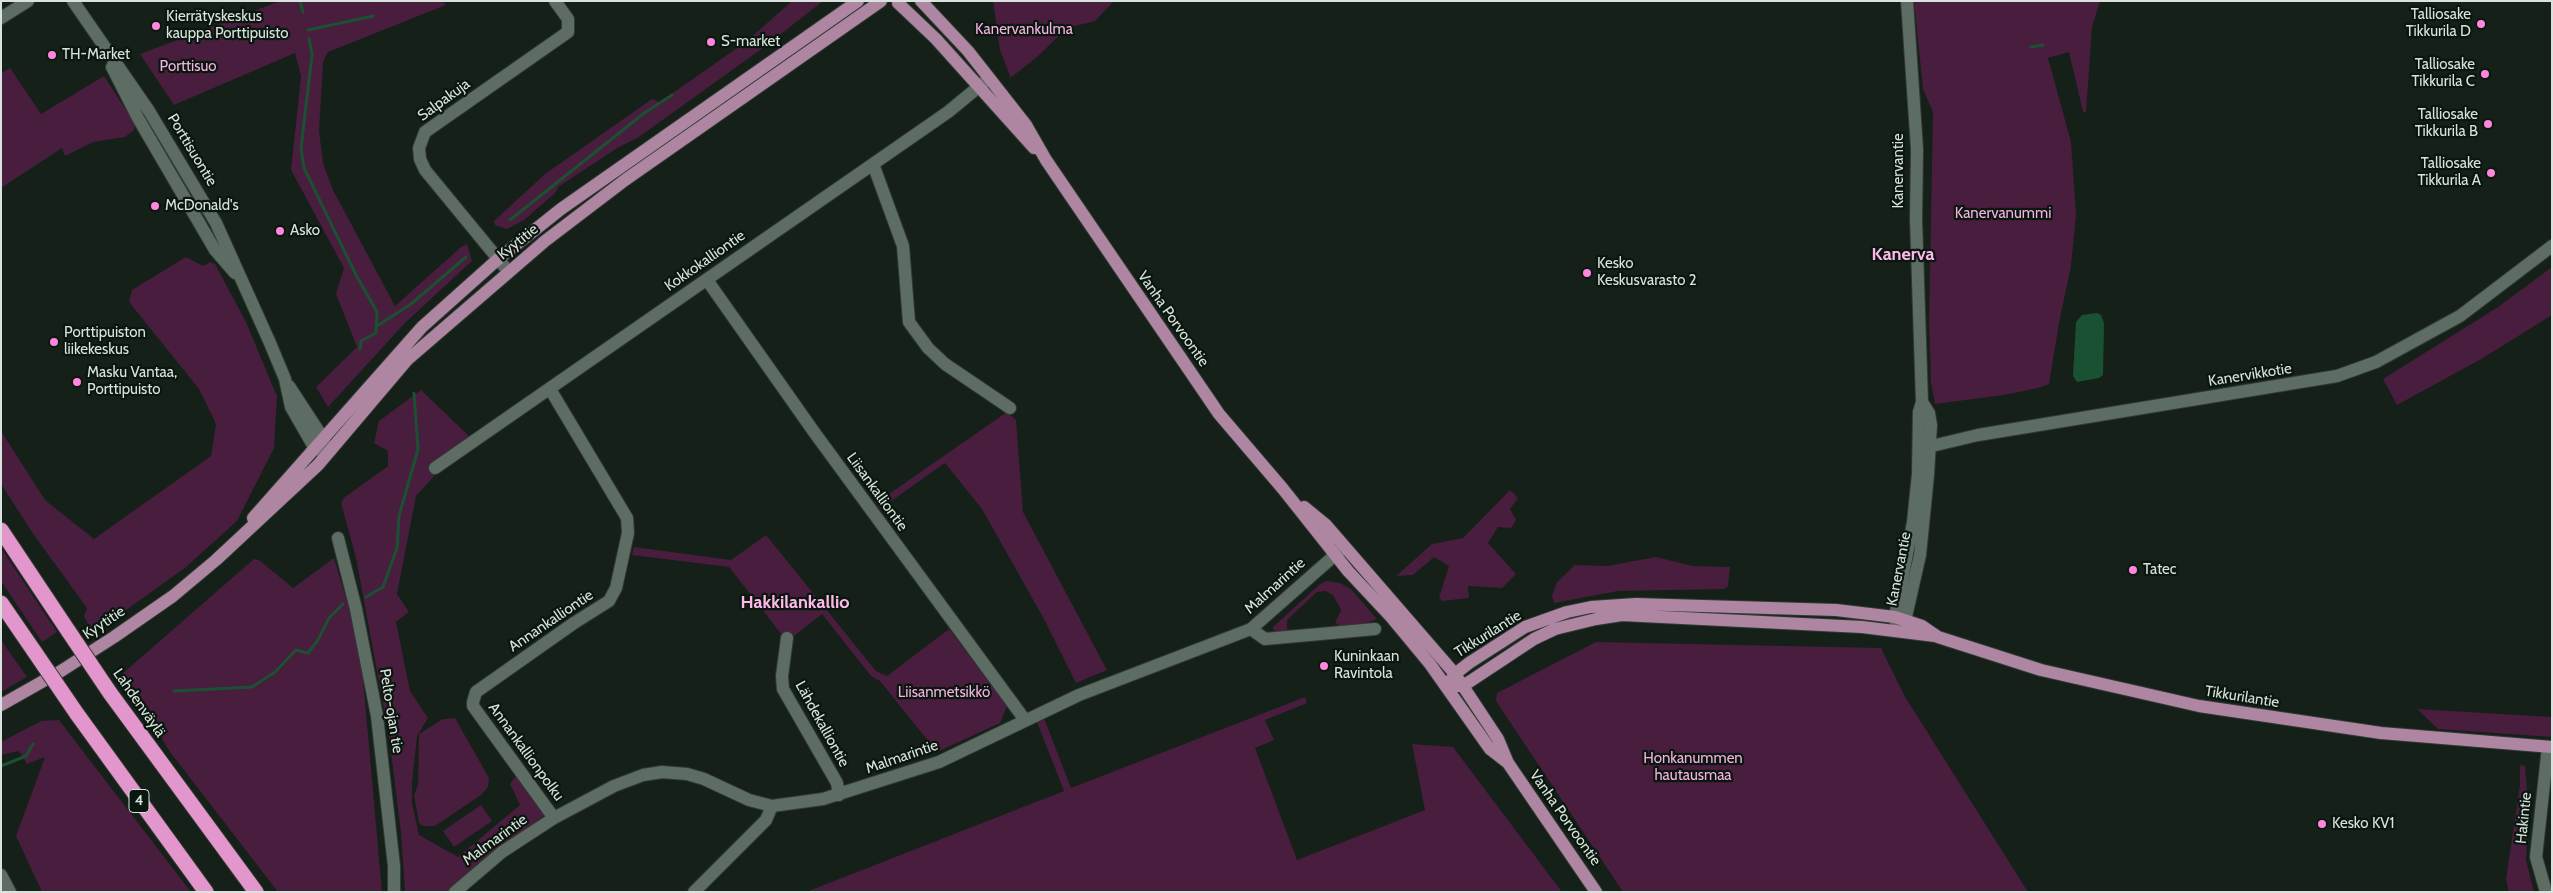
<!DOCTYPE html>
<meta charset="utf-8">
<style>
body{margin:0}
#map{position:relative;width:2553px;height:893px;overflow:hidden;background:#142018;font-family:Cabin,sans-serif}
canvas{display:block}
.frame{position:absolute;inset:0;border:2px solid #d9e2dc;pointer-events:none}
</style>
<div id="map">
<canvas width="2553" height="893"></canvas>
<div class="frame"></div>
</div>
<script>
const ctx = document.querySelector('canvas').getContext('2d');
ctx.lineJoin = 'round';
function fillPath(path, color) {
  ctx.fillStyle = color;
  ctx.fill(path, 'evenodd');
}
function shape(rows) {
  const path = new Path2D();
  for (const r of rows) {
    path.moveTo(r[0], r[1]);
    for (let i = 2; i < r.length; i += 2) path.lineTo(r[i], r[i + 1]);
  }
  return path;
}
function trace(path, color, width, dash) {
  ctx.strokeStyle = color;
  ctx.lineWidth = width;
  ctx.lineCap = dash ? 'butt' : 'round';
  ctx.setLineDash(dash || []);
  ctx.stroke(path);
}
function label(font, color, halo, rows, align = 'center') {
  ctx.font = font + ' Cabin,sans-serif';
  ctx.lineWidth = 4.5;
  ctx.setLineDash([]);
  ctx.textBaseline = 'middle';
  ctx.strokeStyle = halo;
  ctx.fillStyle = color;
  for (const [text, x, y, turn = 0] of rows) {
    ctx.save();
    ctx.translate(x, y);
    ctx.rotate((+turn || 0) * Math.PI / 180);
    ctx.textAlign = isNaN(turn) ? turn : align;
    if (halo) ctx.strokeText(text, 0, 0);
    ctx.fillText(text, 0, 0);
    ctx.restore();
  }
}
const green = shape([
 [280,1,442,1,446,5,328,52,323,62,319,131,323,163,333,190,395,306,461,247,467,244,472,261,406,322,328,407,316,387,357,347,336,294,344,268,291,170,301,76,295,53,174,105,140,54],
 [792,1,823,1,767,45,639,137,619,147,558,187,555,193,524,220,507,229,495,225,494,221,545,174,652,99,660,102,747,41],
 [993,1,1114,1,1095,21,1067,28,1036,58,1009,79,1010,76,1000,50],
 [1914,1,2100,1,2092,27,2086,112,2083,112,2069,52,2048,58,2071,142,2076,215,2071,266,2059,323,2049,384,2038,388,2004,395,1935,404,1931,383,1929,323,1933,112,1923,89],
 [10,68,41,114,104,76,135,124,134,130,125,137,93,142,65,156,62,148,1,188,1,73],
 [186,257,203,266,210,262,215,264,246,322,277,396,274,448,237,521,186,567,93,634,84,616,87,608,34,535,1,484,1,431,45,500,94,539,211,456,216,424,199,389,129,302,132,290],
 [2552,267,2552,315,2483,358,2397,405,2383,379,2498,307],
 [421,390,470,437,416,496,397,594,409,612,396,622,410,691,428,718,417,736,412,783,412,803,419,835,458,857,520,805,510,784,517,774,546,814,468,872,448,892,405,892,401,833,389,736,356,558,341,503,345,497,388,466,388,451,374,443,379,421],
 [1007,412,1016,420,1023,512,1107,670,1076,683,1044,619,982,509,945,463,880,509,876,503],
 [1510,490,1518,498,1510,509,1516,520,1511,528,1498,527,1488,543,1516,574,1502,588,1468,586,1469,598,1442,601,1439,598,1449,566,1434,557,1413,575,1396,576,1432,544,1463,538],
 [766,535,876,671,887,676,949,629,1007,706,1000,723,937,752,880,681,871,676,822,614,794,636,782,635,729,567,632,555,634,547,731,560],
 [1,548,57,632,42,642,1,581],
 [1656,557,1693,566,1730,567,1728,586,1724,589,1618,591,1554,603,1552,595,1557,582,1575,565,1607,566],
 [334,558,360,645,382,892,278,892,170,752,122,674,254,559,259,560,293,588],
 [1326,581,1340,583,1351,589,1377,619,1348,629,1335,623,1341,610,1333,595,1325,591,1317,592,1287,620,1287,631,1275,631,1272,628,1320,584],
 [1,640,27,677,1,692],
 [1596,642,1881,648,1904,695,2028,892,1623,892,1496,701,1497,693],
 [1305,697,1307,703,1265,720,1274,740,1255,748,1297,860,1425,810,1412,744,1453,747,1562,892,806,892,1064,791,1037,722,1044,718,1071,788],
 [2417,709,2552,717,2552,737,2438,729],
 [455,718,489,778,488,787,481,795,435,826,423,826,419,823,414,796,418,784,419,734,443,719],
 [59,720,191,892,42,892,16,836,45,757,27,764,19,751,1,755,1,742,41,721],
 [2520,765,2525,766,2529,811,2526,860,2534,892,2509,892,2506,879,2520,785],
 [481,805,492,821,454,847,443,831]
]);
const water = shape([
 [2097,313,2101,315,2104,323,2103,375,2099,378,2077,382,2073,376,2076,322,2082,315]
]);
const stream = shape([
 [300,1,303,12],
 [308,30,373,16],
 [309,38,312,55,301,148,304,168,356,275,377,312,376,333,361,341,360,349],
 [2031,47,2043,45],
 [510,220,643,114,672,95],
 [377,326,411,304,466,257],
 [366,597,383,587,397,548,399,516,418,449,414,393],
 [174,691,252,687,275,672,296,650,308,653,318,640,329,618,343,604],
 [1,766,26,756,33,744]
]);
const minor = shape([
 [73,1,149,111,216,223,270,343,285,379,291,407,314,447,323,452],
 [1,18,28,1],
 [112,67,138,118,215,250,235,273],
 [873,164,903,246,909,322,928,348,945,364,1010,408],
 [508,271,425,170,420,159,419,148,425,132,568,32,568,19,555,1],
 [707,280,814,432,1025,720],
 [289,386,323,438,326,447],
 [550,389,627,518,628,533,616,588,609,601,574,623,476,692,473,702,473,706,554,818],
 [1919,449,1978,435,2337,376,2376,362,2460,316,2552,246],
 [435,468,948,112,987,80],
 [338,538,356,609,377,716,394,866,394,892],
 [1897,628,1895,617,1913,522,1918,474,1919,412,1922,402,1916,219,1917,149,1907,1],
 [1899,628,1905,621,1920,555,1928,475,1931,425,1929,413,1922,402],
 [1251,629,1265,639,1375,629],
 [787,638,782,676,783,689,837,783,839,795],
 [1,875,10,892],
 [455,892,502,852,554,818,614,786,643,775,662,772,687,774,704,779,749,800,772,806,823,799,939,762,1079,695,1251,629,1343,548],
 [694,892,766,820,772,806],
 [2546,892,2536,857,2548,747]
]);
const major = shape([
 [921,1,968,51,1026,125,1046,160,1219,414,1283,489,1348,571,1391,617,1430,664,1490,749,1508,763],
 [898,3,936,39,1034,148],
 [1304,507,1326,525,1455,674,1498,739,1508,763,1596,892],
 [253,518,422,327,497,260,561,209,858,1],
 [1456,686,1463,686,1534,639,1555,629,1596,619,1622,615,1862,627,1935,636],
 [1446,687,1455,674,1469,663,1525,627,1567,612,1591,607,1636,604,1836,610,1895,617,1922,626,1938,637,2041,670,2199,706,2381,733,2552,747],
 [1,705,61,671,114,637,173,596,216,560,318,465,407,360,545,241,625,180,881,1]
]);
const highway = shape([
 [1,530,69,632],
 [1,603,34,651],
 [110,693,256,892],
 [77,714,206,892]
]);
const highwayBridge = shape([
 [69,632,110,693],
 [34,651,77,714]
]);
const markers = [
 [2481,24,5,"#ff85df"],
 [156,26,5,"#ff85df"],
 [711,42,5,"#ff85df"],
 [52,55,5,"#ff85df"],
 [2485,74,5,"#ff85df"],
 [2488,124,5,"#ff85df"],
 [2491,173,5,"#ff85df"],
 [155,206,5,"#ff85df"],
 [280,231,5,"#ff85df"],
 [1587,273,5,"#ff85df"],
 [54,342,5,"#ff85df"],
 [77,382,5,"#ff85df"],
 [2133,570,5,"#ff85df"],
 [1324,666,5,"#ff85df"],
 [2322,824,5,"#ff85df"]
];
const shields = [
 [139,801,20]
];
const shieldNames = [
 ["4",139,801]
];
const poiNames = [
 ["Talliosake",2471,15,"right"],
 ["Tikkurila D",2471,32,"right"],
 ["Kierrätyskeskus",166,17],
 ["kauppa Porttipuisto",166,34],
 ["S-market",721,42],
 ["TH-Market",62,55],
 ["Talliosake",2475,65,"right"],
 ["Tikkurila C",2475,82,"right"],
 ["Talliosake",2478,115,"right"],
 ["Tikkurila B",2478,132,"right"],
 ["Talliosake",2481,164,"right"],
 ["Tikkurila A",2481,181,"right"],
 ["McDonald's",165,206],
 ["Asko",290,231],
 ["Kesko",1597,264],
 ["Keskusvarasto 2",1597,281],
 ["Porttipuiston",64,333],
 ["liikekeskus",64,350],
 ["Masku Vantaa,",87,373],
 ["Porttipuisto",87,390],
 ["Tatec",2143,570],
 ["Kuninkaan",1334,657],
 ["Ravintola",1334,674],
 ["Kesko KV1",2332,824]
];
const parkNames = [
 ["Kanervankulma",1024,30],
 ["Porttisuo",188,67],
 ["Kanervanummi",2003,214],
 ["Liisanmetsikkö",944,693],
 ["Honkanummen",1693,759],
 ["hautausmaa",1693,776]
];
const streetNames = [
 ["Salpakuja",444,100,-36],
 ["Porttisuontie",192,150,59],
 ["Kanervantie",1899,171,-90],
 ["Kyytitie",518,242,-39],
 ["Kokkokalliontie",705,261,-35],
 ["Vanha Porvoontie",1173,319,55],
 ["Kanervikkotie",2250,375,-9],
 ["Liisankalliontie",877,492,54],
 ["Kanervantie",1899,569,-79],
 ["Malmarintie",1275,586,-42],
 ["Annankalliontie",551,621,-34],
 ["Kyytitie",104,623,-34],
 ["Tikkurilantie",1488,634,-32],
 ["Tikkurilantie",2242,697,9],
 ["Lahdenväylä",139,703,55],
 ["Pelto-ojan tie",391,711,81],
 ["Lähdekalliontie",822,724,61],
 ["Annankallionpolku",526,752,54],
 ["Malmarintie",902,757,-19],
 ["Vanha Porvoontie",1565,818,55],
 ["Hakintie",2524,818,-84],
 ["Malmarintie",495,840,-36]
];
const quarterNames = [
 ["Kanerva",1903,255],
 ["Hakkilankallio",795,603]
];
fillPath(green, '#481d3d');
fillPath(water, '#1a5132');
trace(stream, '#1a5132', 3);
trace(minor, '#313a34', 14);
trace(major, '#313a34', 14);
trace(highway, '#313a34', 17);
trace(minor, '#5e6d63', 12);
trace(major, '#ae86a2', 12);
trace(highway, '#e396cc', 15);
trace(highwayBridge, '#313a34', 17, []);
trace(highwayBridge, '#e396cc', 15);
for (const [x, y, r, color] of markers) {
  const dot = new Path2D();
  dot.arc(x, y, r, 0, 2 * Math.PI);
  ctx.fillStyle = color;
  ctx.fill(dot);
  trace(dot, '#0a170f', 2);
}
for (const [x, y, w] of shields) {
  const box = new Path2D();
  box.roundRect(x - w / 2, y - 11.5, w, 23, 4);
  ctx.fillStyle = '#0a170f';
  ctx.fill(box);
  trace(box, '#d9e2dc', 1);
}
label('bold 14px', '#d9e2dc', null, shieldNames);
label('15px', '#d9e2dc', '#0a170f', poiNames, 'left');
label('15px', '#f7b1e2', '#0a170f', parkNames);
label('15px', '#d9e2dc', '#0a170f', streetNames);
label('bold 18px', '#fdb8e8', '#0a170f', quarterNames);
</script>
